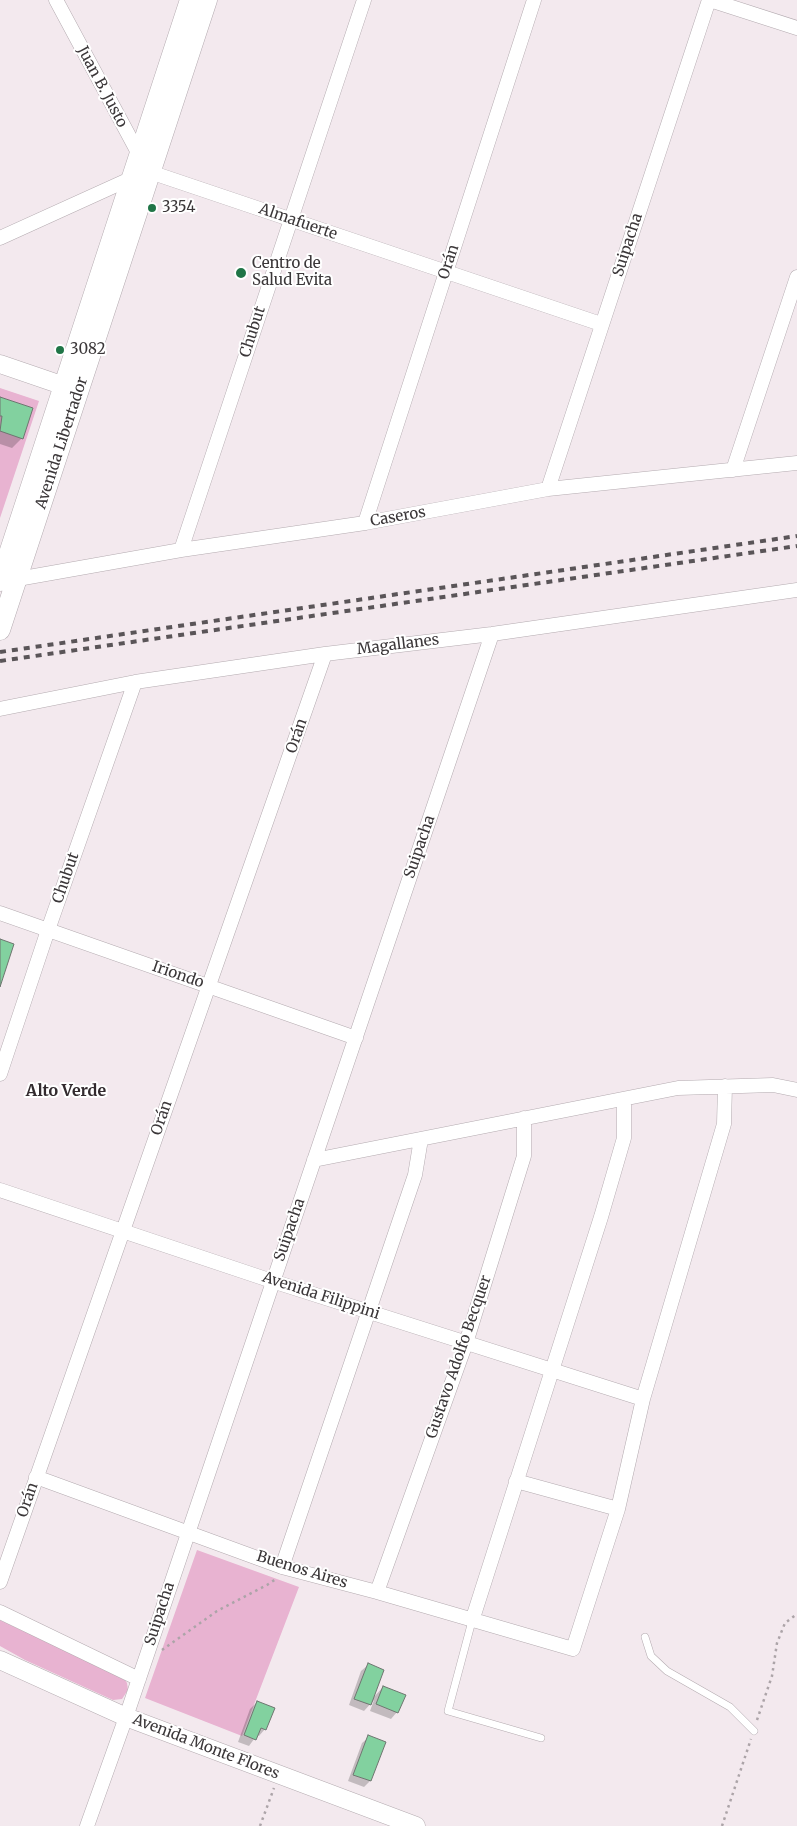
<!DOCTYPE html>
<meta charset="utf-8">
<style>
body{margin:0}
canvas{display:block;background:#f3e9ee}
</style>
<canvas width="797" height="1826"></canvas>
<script>
const ctx = document.querySelector('canvas').getContext('2d');
ctx.lineJoin = 'round';
function fillPath(path, color) {
  ctx.fillStyle = color;
  ctx.fill(path, 'evenodd');
}
function shape(rows) {
  const path = new Path2D();
  for (const r of rows) {
    path.moveTo(r[0], r[1]);
    for (let i = 2; i < r.length; i += 2) path.lineTo(r[i], r[i + 1]);
  }
  return path;
}
function trace(path, color, width, dash) {
  ctx.strokeStyle = color;
  ctx.lineWidth = width;
  ctx.lineCap = dash ? 'butt' : 'round';
  ctx.setLineDash(dash || []);
  ctx.stroke(path);
}
function label(font, color, halo, rows, align = 'center') {
  ctx.font = font + ' Merriweather,serif';
  ctx.lineWidth = 4;
  ctx.setLineDash([]);
  ctx.textBaseline = 'middle';
  ctx.strokeStyle = halo;
  ctx.fillStyle = color;
  for (const [text, x, y, turn = 0] of rows) {
    ctx.save();
    ctx.translate(x, y);
    ctx.rotate((+turn || 0) * Math.PI / 180);
    ctx.textAlign = isNaN(turn) ? turn : align;
    if (halo) ctx.strokeText(text, 0, 0);
    ctx.fillText(text, 0, 0);
    ctx.restore();
  }
}
const green = shape([
 [0,388,39,401,0,518],
 [197,1550,299,1587,242,1736,145,1698],
 [0,1620,123,1677,127,1683,128,1690,122,1699,113,1700,25,1660,0,1646]
]);
const shadow = shape([
 [0,399,22,438,12,448,0,444],
 [368,1665,373,1698,383,1687,397,1712,391,1719,370,1711,374,1700,364,1711,349,1705,361,1671],
 [257,1702,265,1729,259,1736,257,1735,249,1746,238,1742,250,1709],
 [369,1737,385,1743,370,1781,364,1787,348,1781,362,1743]
]);
const building = shape([
 [0,397,33,408,23,439,0,431,2,416,0,416,0,397],
 [0,939,14,944,0,987,0,939],
 [368,1663,384,1670,371,1705,354,1699,368,1663],
 [383,1686,406,1695,398,1713,376,1704,383,1686],
 [257,1701,275,1708,266,1730,261,1728,256,1740,244,1735,257,1701],
 [368,1735,386,1742,371,1781,353,1775,368,1735]
]);
const path = shape([
 [162,1650,217,1611,267,1585,276,1579],
 [757,1720,772,1676,777,1643,785,1623,797,1614],
 [260,1826,274,1788],
 [722,1826,751,1739]
]);
const service = shape([
 [472,1621,448,1711,541,1738],
 [645,1637,651,1656,667,1671,730,1707,754,1731]
]);
const minor = shape([
 [56,0,142,160],
 [710,0,797,28],
 [0,238,132,178,150,172,601,324],
 [733,470,797,277],
 [548,489,709,0],
 [365,523,534,0],
 [181,550,364,0],
 [12,580,181,550,365,523,548,489,797,463],
 [0,709,135,682,325,654,492,634,797,590],
 [0,913,356,1038],
 [0,1074,48,930,135,682],
 [314,1160,678,1088,773,1085,797,1090],
 [0,1190,272,1281,643,1399],
 [36,1477,282,1567,377,1592,573,1649,618,1509,643,1399,724,1124,725,1086],
 [516,1481,618,1509],
 [282,1567,415,1175,421,1139],
 [0,1582,325,654],
 [377,1592,466,1343,524,1156,524,1118],
 [0,1612,139,1679],
 [472,1621,601,1217,624,1138,624,1099],
 [87,1826,126,1717,492,634]
]);
const tertiary = shape([
 [0,364,76,390],
 [0,1660,126,1717,416,1826]
]);
const secondary = shape([
 [0,581,190,0],
 [0,630,207,0]
]);
const rail = shape([
 [0,652,797,536],
 [0,661,797,546]
]);
const markers = [
 [152,208,5,"#207547"],
 [241,273,6,"#207547"],
 [60,350,5,"#207547"]
];
const streetNames = [
 ["Juan B. Justo",102,87,62],
 ["Almafuerte",298,222,19],
 ["Suipacha",628,245,-72],
 ["Orán",449,262,-72],
 ["Chubut",253,332,-72],
 ["Avenida Libertador",62,443,-72],
 ["Caseros",398,517,-10],
 ["Magallanes",398,645,-7],
 ["Orán",297,736,-71],
 ["Suipacha",420,847,-71],
 ["Chubut",66,878,-71],
 ["Iriondo",178,975,19],
 ["Orán",162,1118,-71],
 ["Suipacha",290,1230,-71],
 ["Avenida Filippini",321,1296,18],
 ["Gustavo Adolfo Becquer",459,1357,-71],
 ["Orán",28,1500,-71],
 ["Buenos Aires",302,1570,17],
 ["Suipacha",160,1614,-72],
 ["Avenida Monte Flores",206,1747,21]
];
const poiNames = [
 ["3354",162,208],
 ["Centro de",252,264],
 ["Salud Evita",252,281],
 ["3082",70,350]
];
const neighbourhoodNames = [
 ["Alto Verde",66,1091]
];
fillPath(green, '#e8b3d1');
fillPath(shadow, '#0003');
fillPath(building, '#82d19f');
trace(building, '#6e7670', 1);
trace(service, '#b4abb0', 8);
trace(minor, '#b4abb0', 15);
trace(tertiary, '#b4abb0', 19);
trace(secondary, '#b4abb0', 21);
trace(path, '#aca4a8', 2.5, [2.5, 4]);
trace(service, '#fff', 7);
trace(minor, '#fff', 14);
trace(tertiary, '#fff', 18);
trace(secondary, '#fff', 20);
trace(rail, '#5a5558', 4, [6, 6]);
for (const [x, y, r, color] of markers) {
  const dot = new Path2D();
  dot.arc(x, y, r, 0, 2 * Math.PI);
  ctx.fillStyle = color;
  ctx.fill(dot);
  trace(dot, '#fff', 2);
}
label('15px', '#3b3739', '#fff', streetNames);
label('15px', '#3b3739', '#fff', poiNames, 'left');
label('bold 16px', '#322a2e', '#fff', neighbourhoodNames);
</script>
